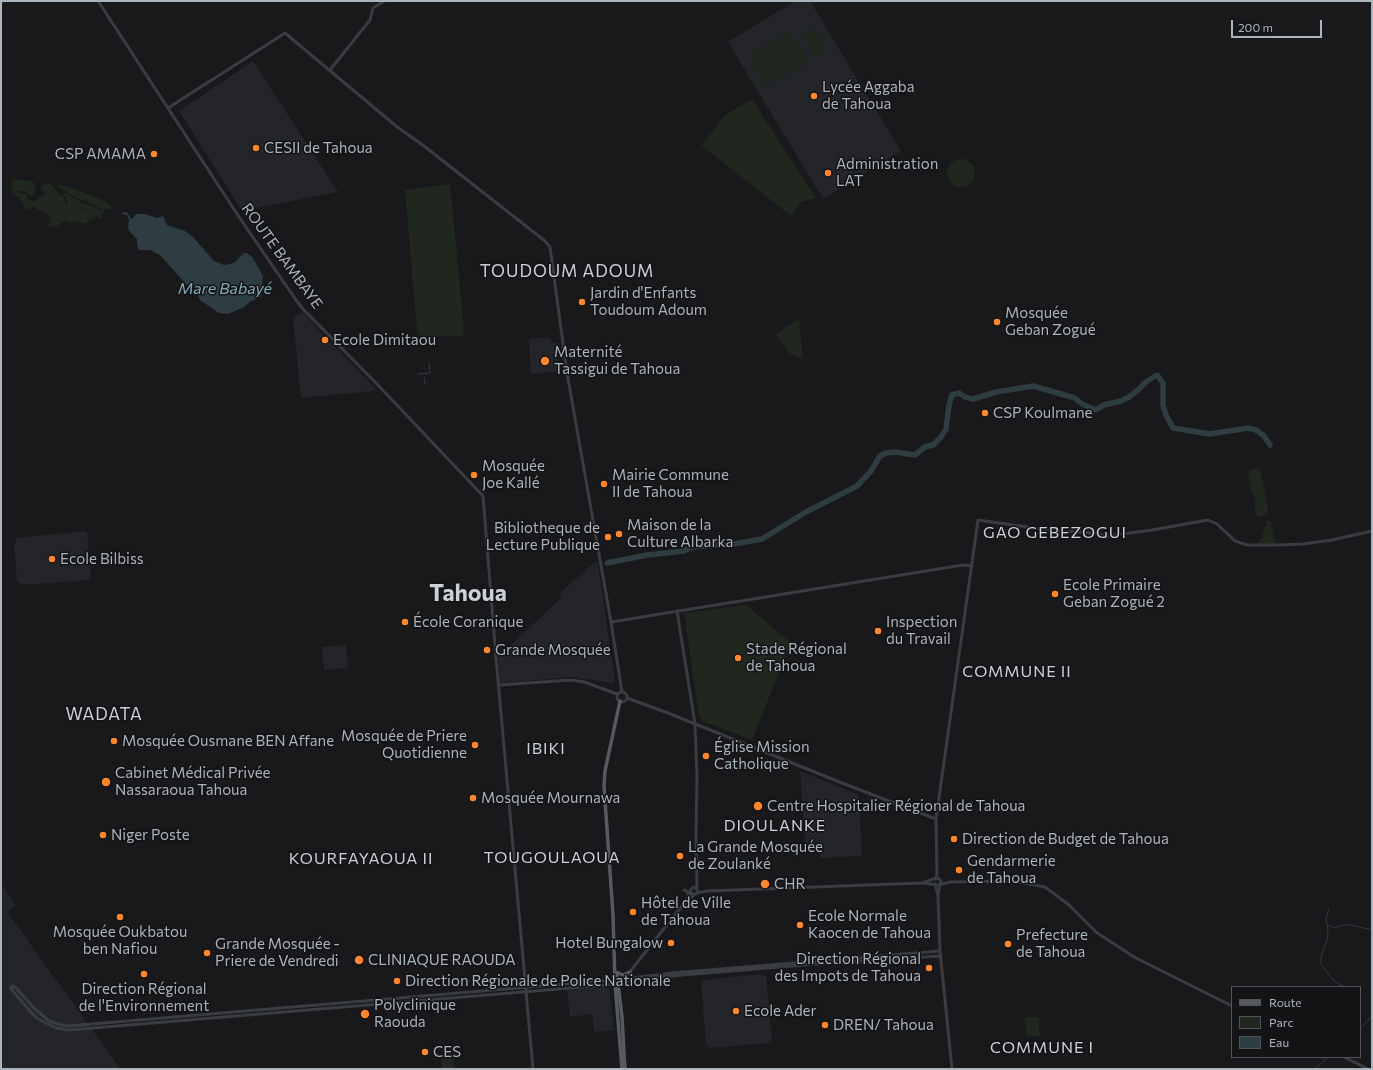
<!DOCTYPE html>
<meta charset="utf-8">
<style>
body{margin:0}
#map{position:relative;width:1373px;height:1070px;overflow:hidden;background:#19191b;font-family:Commissioner,sans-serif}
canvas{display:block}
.frame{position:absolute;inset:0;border:2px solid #aab4bc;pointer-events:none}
.legend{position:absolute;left:1231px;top:986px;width:130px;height:72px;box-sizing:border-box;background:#141416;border:1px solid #505458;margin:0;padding:5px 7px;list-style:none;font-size:12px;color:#aab4bc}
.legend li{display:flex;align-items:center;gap:8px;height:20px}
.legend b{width:20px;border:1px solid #505458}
.scale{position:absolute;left:1231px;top:20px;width:91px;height:18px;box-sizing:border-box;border:2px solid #aab4bc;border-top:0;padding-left:5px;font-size:12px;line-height:14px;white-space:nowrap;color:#aab4bc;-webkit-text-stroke:3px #141416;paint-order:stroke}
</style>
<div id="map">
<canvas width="1373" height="1070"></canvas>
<div class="frame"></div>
<ul class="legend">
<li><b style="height:5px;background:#555a60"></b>Route</li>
<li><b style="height:11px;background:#1f271e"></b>Parc</li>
<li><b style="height:11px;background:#2d3d41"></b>Eau</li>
</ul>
<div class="scale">200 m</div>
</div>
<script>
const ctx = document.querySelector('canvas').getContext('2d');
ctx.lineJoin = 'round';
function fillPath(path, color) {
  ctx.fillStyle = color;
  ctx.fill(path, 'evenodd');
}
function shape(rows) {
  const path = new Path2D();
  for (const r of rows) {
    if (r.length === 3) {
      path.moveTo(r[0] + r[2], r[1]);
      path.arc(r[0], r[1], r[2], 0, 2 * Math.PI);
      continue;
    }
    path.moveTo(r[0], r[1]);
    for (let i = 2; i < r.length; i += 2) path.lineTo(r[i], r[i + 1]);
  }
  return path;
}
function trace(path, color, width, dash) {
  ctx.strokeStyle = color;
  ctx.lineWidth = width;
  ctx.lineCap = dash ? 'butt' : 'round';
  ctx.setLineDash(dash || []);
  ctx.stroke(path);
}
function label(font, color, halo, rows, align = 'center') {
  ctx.font = font + ' Commissioner,sans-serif';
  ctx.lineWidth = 3;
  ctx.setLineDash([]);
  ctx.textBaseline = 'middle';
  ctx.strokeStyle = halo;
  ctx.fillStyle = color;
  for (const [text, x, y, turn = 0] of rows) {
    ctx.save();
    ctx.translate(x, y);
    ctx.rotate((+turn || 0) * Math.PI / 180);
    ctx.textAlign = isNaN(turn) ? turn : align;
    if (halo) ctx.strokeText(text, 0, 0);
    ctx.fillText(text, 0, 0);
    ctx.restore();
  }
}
const built = shape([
 [795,1,810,1,901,151,823,199,728,42],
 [253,61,338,192,242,211,179,111],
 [302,312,376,389,373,391,301,398,293,317],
 [549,337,553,343,557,343,559,366,561,368,559,371,531,374,529,339],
 [87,531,91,580,21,585,20,582,17,582,14,543,16,542,16,538],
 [595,562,598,563,615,681,612,683,571,677,502,683,500,681,498,657,560,599,561,592],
 [346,645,348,668,324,670,322,647],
 [800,771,857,794,859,797,862,856,820,858,819,843,805,844],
 [1,884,16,905,7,912,121,1069,1,1069],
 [762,974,766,976,772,1039,768,1043,710,1048,706,1045,701,982,703,980],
 [609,987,614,1030,594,1032,592,1014,570,1017,567,990]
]);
const green = shape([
 [815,28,826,50,813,57,802,35],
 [791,32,808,63,764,86,748,55],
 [752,99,816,198,801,202,791,216,702,146,724,116],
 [961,173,14],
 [15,179,32,181,36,186,33,195,30,196,26,192,15,190,12,186,12,182],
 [45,183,49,183,54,187,59,195,63,196,67,206,68,205,64,194,64,192,84,204,92,206,101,211,105,211,101,214,102,218,98,218,95,215,96,213,80,207,82,209,95,213,95,219,91,219,88,222,85,224,78,221,70,223,65,221,55,227,51,227,48,226,51,217,34,207,26,210,19,198,10,189,11,188,20,193,27,194,27,199,31,201,37,200,39,196,42,197,45,194,41,188],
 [450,184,464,329,463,336,420,337,417,332,405,190],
 [59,185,70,187,105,201,111,207,111,209,103,210,86,201,80,200,56,186],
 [799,319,803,359,790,354,776,334],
 [1257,468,1260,469,1268,507,1267,514,1261,517,1257,516,1254,507,1256,501,1252,492,1248,476,1251,469],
 [1267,521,1269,521,1271,522,1275,542,1274,544,1260,543,1259,541,1262,537,1264,528,1267,525],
 [746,605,791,643,752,740,704,722,699,716,684,613],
 [1038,1017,1040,1035,1027,1037,1025,1018],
 [454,1053,455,1069,436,1069,436,1068,442,1067,441,1054]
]);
const water = shape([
 [125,212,128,213,131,219,133,218,136,214,145,214,157,218,163,216,167,225,185,231,193,237,214,261,224,265,234,263,244,253,247,253,253,258,263,276,261,297,251,301,244,307,228,314,219,313,200,300,197,294,184,282,160,255,150,250,139,250,137,245,137,239,129,231,128,227,129,220,127,215,121,214]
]);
const stream = shape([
 [418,374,430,373,429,362],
 [424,377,425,384],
 [1329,908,1326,918,1328,930,1327,940,1321,957,1321,964,1334,981,1345,987],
 [1328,925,1334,928,1342,925,1351,925,1372,930],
 [1360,1029,1372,1016],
 [1315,1069,1328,1057]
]);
const river = shape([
 [607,563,647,555,684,551,692,547,734,544,762,539,806,512,857,486,871,471,880,456,886,453,895,452,915,455,925,447,933,445,941,437,946,429,949,405,952,395,959,393,965,397,973,399,996,392,1033,386,1075,398,1082,404,1096,410,1104,405,1121,401,1129,397,1138,390,1147,381,1157,375,1163,383,1163,405,1166,415,1173,428,1210,434,1248,428,1256,430,1264,436,1270,445]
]);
const minor = shape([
 [98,1,239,217,296,300,303,309,377,384,483,496,496,658,533,1069],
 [330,70,370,20,373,8,384,1],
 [168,108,285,33,396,126,424,146,545,241,550,247,567,373,611,622,622,692],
 [677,611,695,724,697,777,696,834,697,888],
 [611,622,963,565,972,566],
 [499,685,571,680,584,682,617,694],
 [622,697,5],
 [627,698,668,713,842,783,936,819],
 [935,879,938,878,941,881,938,895,940,951,952,1069],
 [922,883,936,878,937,873,936,819,978,520,1055,531,1084,532,1108,536,1152,530,1208,520,1217,524,1235,541,1247,545,1278,545,1303,544,1332,540,1372,531],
 [935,884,938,895],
 [694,891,3.5],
 [684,890,688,892,688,896],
 [697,893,707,891,922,883,938,885,950,882,1013,881,1045,887,1069,905,1096,932,1134,957,1232,1006],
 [683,904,691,893],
 [624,979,682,906,695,894],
 [12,986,11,989,30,1011,38,1019,56,1028,69,1030,618,984,635,980,671,976,828,963,941,956],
 [12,986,15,987,34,1008,49,1021,61,1025,68,1026,624,979,671,973,940,951],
 [1344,1057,1368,1069]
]);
const major = shape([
 [620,701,605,771,604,786,613,915,615,984,622,1069],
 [616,972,623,975,630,972],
 [617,975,622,1017,625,1069]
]);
const markers = [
 [814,96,4,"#ff862d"],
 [256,148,4,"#ff862d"],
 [154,154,4,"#ff862d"],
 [828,173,4,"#ff862d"],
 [582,302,4,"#ff862d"],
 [997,322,4,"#ff862d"],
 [325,340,4,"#ff862d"],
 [545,361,5,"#ff862d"],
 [985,413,4,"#ff862d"],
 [474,475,4,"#ff862d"],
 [604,484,4,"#ff862d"],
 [619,534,4,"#ff862d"],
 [608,537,4,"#ff862d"],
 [52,559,4,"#ff862d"],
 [1055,594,4,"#ff862d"],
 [405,622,4,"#ff862d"],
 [878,631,4,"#ff862d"],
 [487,650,4,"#ff862d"],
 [738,658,4,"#ff862d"],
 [114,741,4,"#ff862d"],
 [475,745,4,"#ff862d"],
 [706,756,4,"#ff862d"],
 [106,782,5,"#ff862d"],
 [473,798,4,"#ff862d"],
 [758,806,5,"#ff862d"],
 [103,835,4,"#ff862d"],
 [954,839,4,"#ff862d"],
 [680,856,4,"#ff862d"],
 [959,870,4,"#ff862d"],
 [765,884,5,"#ff862d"],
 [633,912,4,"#ff862d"],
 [120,917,4,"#ff862d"],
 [800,925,4,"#ff862d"],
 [671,943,4,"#ff862d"],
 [1008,944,4,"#ff862d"],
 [207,953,4,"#ff862d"],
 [359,960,5,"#ff862d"],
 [929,968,4,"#ff862d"],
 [144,974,4,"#ff862d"],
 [397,981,4,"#ff862d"],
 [736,1011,4,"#ff862d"],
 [365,1014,5,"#ff862d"],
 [825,1025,4,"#ff862d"],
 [425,1052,4,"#ff862d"]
];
const poiNames = [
 ["Lycée Aggaba",822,87],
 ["de Tahoua",822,104],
 ["CESII de Tahoua",264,148],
 ["CSP AMAMA",146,154,"right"],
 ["Administration",836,164],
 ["LAT",836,181],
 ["Jardin d'Enfants",590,293],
 ["Toudoum Adoum",590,310],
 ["Mosquée",1005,313],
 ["Geban Zogué",1005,330],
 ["Ecole Dimitaou",333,340],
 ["Maternité",554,352],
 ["Tassigui de Tahoua",554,369],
 ["CSP Koulmane",993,413],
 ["Mosquée",482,466],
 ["Joe Kallé",482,483],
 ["Mairie Commune",612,475],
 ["II de Tahoua",612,492],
 ["Maison de la",627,525],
 ["Culture Albarka",627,542],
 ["Bibliotheque de",600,528,"right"],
 ["Lecture Publique",600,545,"right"],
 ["Ecole Bilbiss",60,559],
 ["Ecole Primaire",1063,585],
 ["Geban Zogué 2",1063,602],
 ["École Coranique",413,622],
 ["Inspection",886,622],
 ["du Travail",886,639],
 ["Stade Régional",746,649],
 ["de Tahoua",746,666],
 ["Grande Mosquée",495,650],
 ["Mosquée de Priere",467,736,"right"],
 ["Quotidienne",467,753,"right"],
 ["Mosquée Ousmane BEN Affane",122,741],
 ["Église Mission",714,747],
 ["Catholique",714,764],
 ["Cabinet Médical Privée",115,773],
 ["Nassaraoua Tahoua",115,790],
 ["Mosquée Mournawa",481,798],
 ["Centre Hospitalier Régional de Tahoua",767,806],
 ["Niger Poste",111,835],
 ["Direction de Budget de Tahoua",962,839],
 ["La Grande Mosquée",688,847],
 ["de Zoulanké",688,864],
 ["Gendarmerie",967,861],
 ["de Tahoua",967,878],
 ["CHR",774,884],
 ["Hôtel de Ville",641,903],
 ["de Tahoua",641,920],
 ["Ecole Normale",808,916],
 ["Kaocen de Tahoua",808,933],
 ["Mosquée Oukbatou",120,932,"center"],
 ["ben Nafiou",120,949,"center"],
 ["Prefecture",1016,935],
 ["de Tahoua",1016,952],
 ["Hotel Bungalow",663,943,"right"],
 ["Grande Mosquée -",215,944],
 ["Priere de Vendredi",215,961],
 ["Direction Régional",921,959,"right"],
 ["des Impots de Tahoua",921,976,"right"],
 ["CLINIAQUE RAOUDA",368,960],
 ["Direction Régionale de Police Nationale",405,981],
 ["Direction Régional",144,989,"center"],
 ["de l'Environnement",144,1006,"center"],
 ["Polyclinique",374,1005],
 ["Raouda",374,1022],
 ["Ecole Ader",744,1011],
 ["DREN/ Tahoua",833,1025],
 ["CES",433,1052]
];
const streetNames = [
 ["ROUTE BAMBAYE",282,256,54]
];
const waterNames = [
 ["Mare Babayé",225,289]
];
const neighbourhoodNames = [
 ["GAO GEBEZOGUI",1055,533],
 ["COMMUNE II",1017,672],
 ["IBIKI",546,749],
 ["DIOULANKE",775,826],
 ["TOUGOULAOUA",552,858],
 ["KOURFAYAOUA II",361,859],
 ["COMMUNE I",1042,1048]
];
const quarterNames = [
 ["TOUDOUM ADOUM",567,271],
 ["WADATA",104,714]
];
const townNames = [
 ["Tahoua",468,593]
];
fillPath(built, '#242528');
fillPath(green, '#1f271e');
fillPath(water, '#2d3d41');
trace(stream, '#2d3d41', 1);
trace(river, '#2d3d41', 5.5);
trace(minor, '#393c40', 3);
trace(major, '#555a60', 3.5);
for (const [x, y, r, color] of markers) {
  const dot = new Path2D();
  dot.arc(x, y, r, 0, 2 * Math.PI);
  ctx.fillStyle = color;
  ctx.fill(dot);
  trace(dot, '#141416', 1.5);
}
label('15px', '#aab4bc', '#141416', poiNames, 'left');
label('15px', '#aab4bc', '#141416', streetNames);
label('italic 16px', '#7facb9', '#141416', waterNames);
ctx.letterSpacing = '1px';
label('16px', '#cbd1d7', '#141416', neighbourhoodNames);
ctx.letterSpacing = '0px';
ctx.letterSpacing = '1px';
label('17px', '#cbd1d7', '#141416', quarterNames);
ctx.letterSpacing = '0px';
label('bold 23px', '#cbd1d7', '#141416', townNames);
</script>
